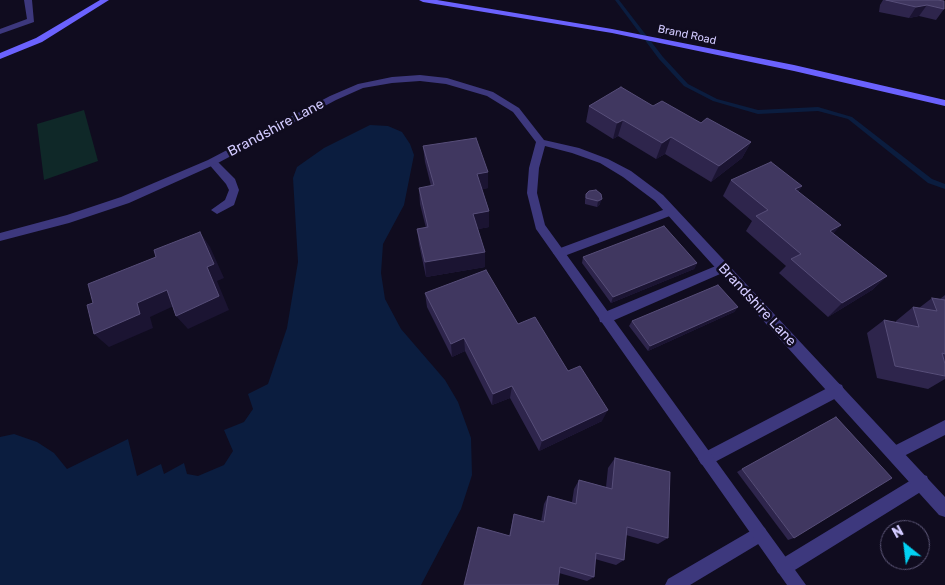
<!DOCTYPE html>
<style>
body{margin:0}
#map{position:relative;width:945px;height:585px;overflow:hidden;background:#100c1f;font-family:Rubik,sans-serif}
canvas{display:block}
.north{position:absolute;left:880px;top:520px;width:50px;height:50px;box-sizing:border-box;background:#100c1f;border:1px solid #5e5879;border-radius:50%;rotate:331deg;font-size:14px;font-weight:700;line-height:20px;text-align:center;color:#d2caff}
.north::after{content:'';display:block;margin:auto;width:18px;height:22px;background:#02d2f3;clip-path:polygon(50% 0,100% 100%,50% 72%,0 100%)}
</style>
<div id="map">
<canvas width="945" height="585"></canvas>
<div class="north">N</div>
</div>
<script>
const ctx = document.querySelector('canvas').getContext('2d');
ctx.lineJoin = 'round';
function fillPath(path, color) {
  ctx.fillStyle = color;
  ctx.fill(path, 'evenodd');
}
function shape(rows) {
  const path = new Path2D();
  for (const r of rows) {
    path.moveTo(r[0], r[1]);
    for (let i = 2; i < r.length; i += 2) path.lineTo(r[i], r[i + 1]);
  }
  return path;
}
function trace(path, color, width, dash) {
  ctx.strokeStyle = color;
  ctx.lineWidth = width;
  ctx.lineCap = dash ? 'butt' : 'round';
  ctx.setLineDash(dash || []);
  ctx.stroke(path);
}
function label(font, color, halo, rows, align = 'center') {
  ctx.font = font + ' Rubik,sans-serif';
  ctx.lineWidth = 5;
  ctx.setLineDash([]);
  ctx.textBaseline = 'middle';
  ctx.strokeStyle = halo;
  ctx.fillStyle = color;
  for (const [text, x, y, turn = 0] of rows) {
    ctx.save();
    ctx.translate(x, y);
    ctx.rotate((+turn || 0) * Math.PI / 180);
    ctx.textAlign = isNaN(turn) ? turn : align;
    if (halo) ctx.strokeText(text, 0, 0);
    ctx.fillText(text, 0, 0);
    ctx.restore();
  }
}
const green = shape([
 [84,110,98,161,44,180,37,124]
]);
const water = shape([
 [370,125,388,126,402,132,410,144,414,155,404,205,383,244,381,273,385,299,401,329,445,380,458,402,471,438,472,475,461,509,421,585,0,585,0,437,14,434,37,442,54,453,67,469,128,439,137,476,161,464,164,474,184,463,187,474,198,476,224,465,233,451,224,430,244,422,253,409,248,394,268,384,287,328,298,262,293,178,297,167,324,148]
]);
const stream = shape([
 [615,0,619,0,663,57,688,84,717,99,758,110,818,107,852,117,932,179,945,184,945,189,928,183,848,119,818,111,758,114,713,101,684,86,659,59,615,0]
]);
const lane = shape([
 [24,0,32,0,34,22,0,34,0,29,27,19,24,0],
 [212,159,216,160,235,179,239,190,234,205,217,214,211,210,225,200,229,190,226,184,207,162,212,159],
 [671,207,677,211,675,214,559,258,553,253,555,250,671,207],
 [723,263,727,265,729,268,727,271,610,322,605,323,600,322,599,318,600,314,723,263],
 [837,383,842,385,844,390,842,395,711,464,706,467,701,464,698,459,701,454,837,383],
 [945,420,945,435,900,458,895,461,890,458,887,453,890,448,945,420],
 [921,474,927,476,929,482,927,488,790,573,784,576,778,573,775,567,778,561,921,474],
 [759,526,765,528,767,534,765,540,690,585,665,585,668,579,759,526]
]);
const street = shape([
 [420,75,447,78,493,92,519,108,544,140,579,148,608,159,631,171,663,195,945,497,945,517,939,515,655,201,623,177,600,163,572,153,545,146,539,168,537,193,545,225,806,585,787,585,536,229,527,193,529,168,536,142,513,112,487,96,446,84,420,81,392,83,363,88,336,100,216,164,129,203,69,223,0,241,0,233,67,215,121,197,208,160,330,96,358,84,392,77,420,75]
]);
const secondary = shape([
 [100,0,109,0,42,42,0,59,0,53,36,38,100,0],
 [419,0,437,0,612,29,794,65,945,100,945,106,794,71,612,33,423,2,419,0]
]);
const wall = shape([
 [883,0,937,0,944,9,936,20,919,16,909,18,879,12,880,5],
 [589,106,653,106,701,123,751,142,742,158,711,182,665,154,656,159,618,136,613,139,586,122],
 [423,146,488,172,488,188,482,189,489,211,489,227,478,229,485,267,426,277,419,244,417,229,426,228,420,204,419,188,431,186,425,162],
 [731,180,802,186,798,192,833,233,887,276,872,290,828,317,779,273,786,266,746,231,752,221,723,196],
 [589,191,600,204,597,207,585,204,585,200,586,194],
 [583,257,697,263,694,269,611,303,582,263],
 [425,293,518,324,568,371,602,421,539,451,510,398,492,405,465,351,452,357,427,307],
 [945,295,945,379,928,389,877,378,867,333,884,320,896,322,896,321,913,307,919,308,932,298,940,299],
 [738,307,734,312,648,351,629,326,632,321],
 [615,458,668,538,658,544,626,535,624,560,616,565,595,559,594,577,587,581,559,573,509,536,514,514,541,522,544,504,548,496,572,502,574,489,579,480,606,487,608,468],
 [742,469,794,538,788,540,737,472]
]);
const shadedWall = shape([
 [927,5,919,16,909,18,916,7],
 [623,120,618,136,613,139,617,123],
 [671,137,665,154,656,159,662,143],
 [751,142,742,158,711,182,719,166],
 [488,172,488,188,477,190,477,174],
 [802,186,791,201,795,189],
 [602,199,600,204,597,207,598,201],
 [489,211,489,227,473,230,473,214],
 [841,225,828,240,830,231],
 [200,232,210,247,224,278,217,281,229,310,188,329,176,316],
 [485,252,485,267,426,277,425,262],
 [697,263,694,269,611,303,613,297],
 [887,276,872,290,828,317,842,303],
 [167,290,178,304,150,317,153,328,109,347,94,334,137,303],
 [738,307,734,312,648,351,650,346],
 [464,338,465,351,452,357,451,344],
 [512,386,510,398,492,405,493,394],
 [608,410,602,421,539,451,542,441]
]);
const building = shape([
 [886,0,937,0,944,1,944,9,927,5,916,7,886,0],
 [621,87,653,106,662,101,701,123,707,118,751,142,719,166,671,137,662,143,623,120,617,123,589,106,621,87],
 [476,138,488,172,477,174,489,211,473,214,485,252,425,262,417,229,428,227,419,188,434,185,423,146,476,138],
 [771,162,802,186,795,189,841,225,830,231,887,276,842,303,791,259,801,254,756,216,768,210,731,180,771,162],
 [596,190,601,194,602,199,598,201,586,198,586,194,589,191,596,190],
 [664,226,697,263,613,297,583,257,664,226],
 [200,232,214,264,207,267,219,296,176,316,167,290,137,303,140,314,94,334,87,305,93,303,88,284,156,257,154,250,200,232],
 [486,270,518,324,535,317,568,371,580,366,608,410,542,441,512,386,493,394,464,338,451,344,425,293,486,270],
 [718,285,738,307,650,346,632,321,718,285],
 [932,298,945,300,945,354,942,353,945,364,945,376,895,366,884,320,919,327,913,307,937,311,932,298],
 [836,417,892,478,794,538,742,469,836,417],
 [615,458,670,472,668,538,627,527,624,560,596,553,594,577,560,567,558,585,464,585,478,527,510,536,514,514,544,522,548,496,576,504,579,480,612,489,615,458]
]);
const farStreetnames = [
 ["Brand Road",687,35,12]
];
const streetNames = [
 ["Brandshire Lane",276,128,-28],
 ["Brandshire Lane",757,305,47]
];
fillPath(green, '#0f2828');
fillPath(water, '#0b1d3f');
fillPath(stream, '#0b1d3f');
fillPath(lane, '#3d387d');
fillPath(street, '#3d387d');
fillPath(secondary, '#6b62fe');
fillPath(wall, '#2e254c');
fillPath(shadedWall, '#1b1432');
fillPath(building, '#403760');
trace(building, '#574e79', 1);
label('11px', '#d2caff', '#100c1f', farStreetnames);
label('14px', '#d2caff', '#100c1f', streetNames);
</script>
